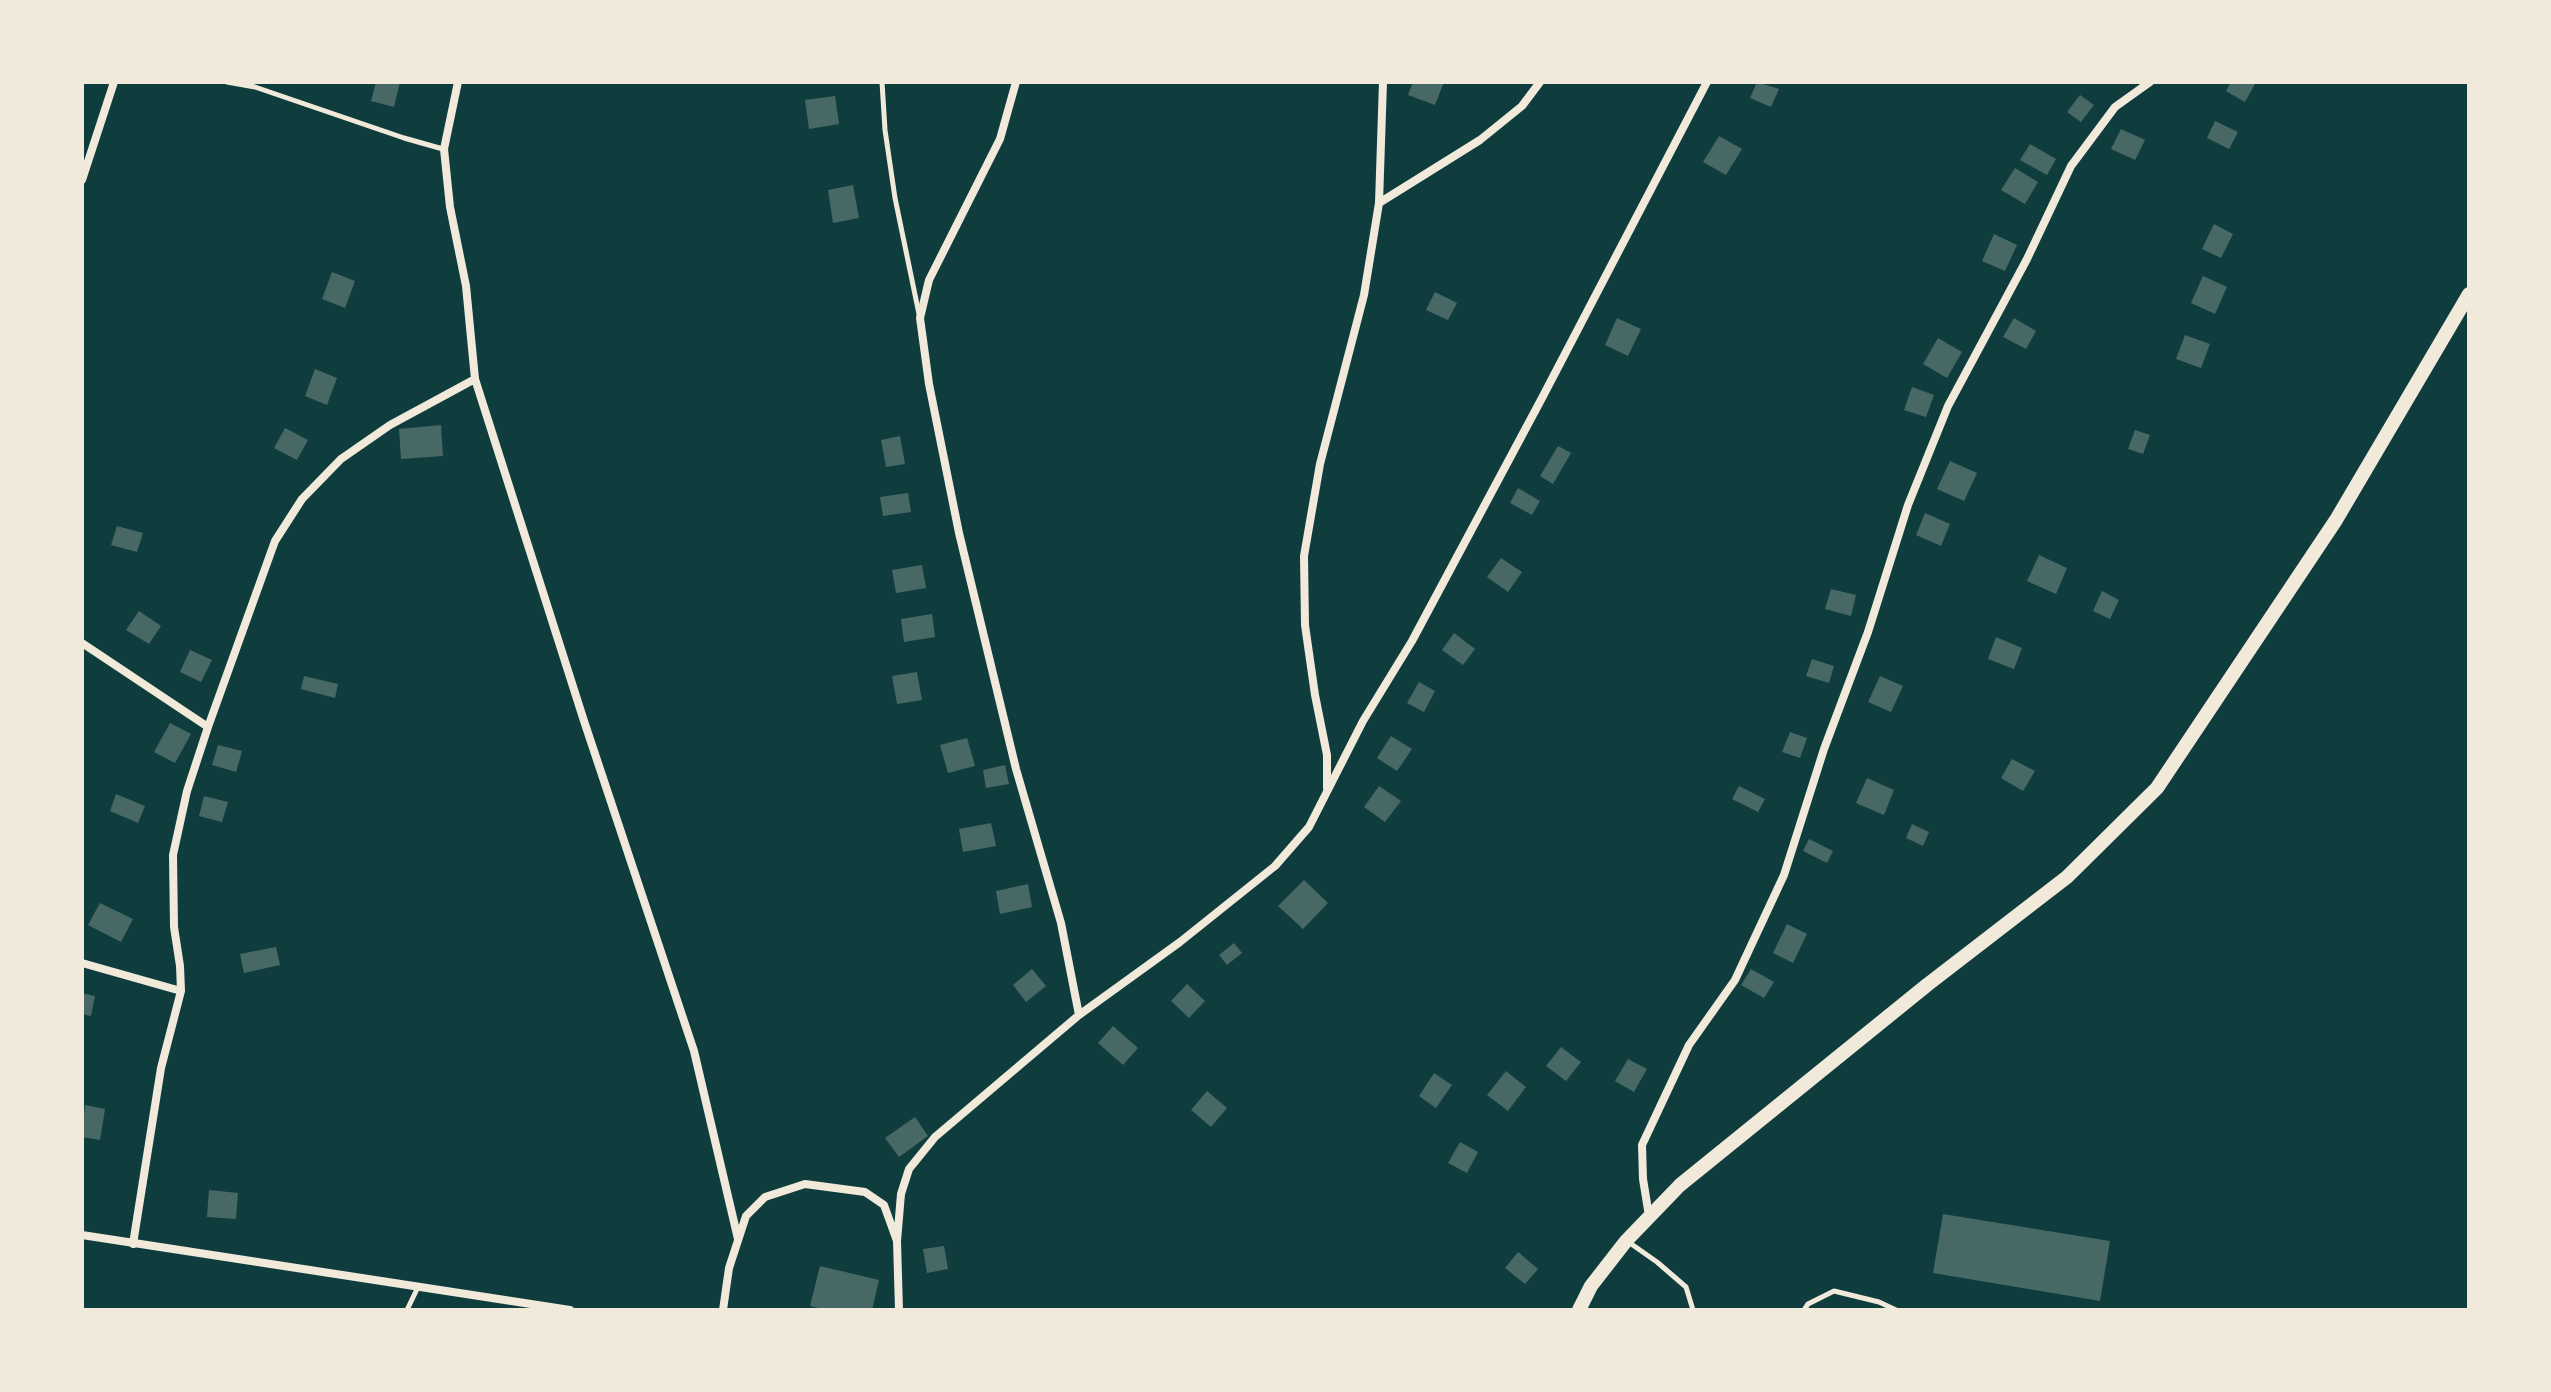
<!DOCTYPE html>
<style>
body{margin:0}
#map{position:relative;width:2551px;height:1392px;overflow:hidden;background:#0f3d3e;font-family:Roboto,sans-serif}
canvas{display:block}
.frame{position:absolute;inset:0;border:84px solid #f1e9da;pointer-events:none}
</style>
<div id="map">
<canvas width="2551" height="1392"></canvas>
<div class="frame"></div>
</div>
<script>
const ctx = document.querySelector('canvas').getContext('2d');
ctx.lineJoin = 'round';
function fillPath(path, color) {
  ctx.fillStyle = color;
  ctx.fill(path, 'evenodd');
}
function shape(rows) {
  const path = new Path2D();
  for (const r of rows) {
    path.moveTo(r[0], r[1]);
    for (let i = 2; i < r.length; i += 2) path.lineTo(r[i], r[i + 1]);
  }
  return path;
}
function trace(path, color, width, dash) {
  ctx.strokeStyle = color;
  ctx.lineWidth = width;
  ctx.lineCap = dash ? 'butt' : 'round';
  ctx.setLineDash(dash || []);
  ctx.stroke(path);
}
const building = shape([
 [376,82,400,82,394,107,371,101],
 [1413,82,1444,82,1435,105,1408,95],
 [1757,82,1779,89,1771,107,1750,98],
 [2231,82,2256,82,2245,102,2226,91],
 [2080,95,2094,105,2081,122,2067,112],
 [835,96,839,124,809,129,805,100],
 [2215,121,2238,132,2229,149,2207,138],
 [2121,129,2145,140,2135,160,2111,149],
 [1719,136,1742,149,1726,175,1703,162],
 [2030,144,2056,159,2047,175,2020,160],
 [2015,168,2038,182,2025,204,2001,190],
 [853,185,859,218,833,223,828,190],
 [2214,224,2233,234,2221,258,2202,249],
 [1994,234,2017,245,2005,271,1982,261],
 [332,272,355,281,345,308,322,299],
 [2203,276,2227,287,2215,314,2191,303],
 [1435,292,1457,303,1448,320,1426,310],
 [1617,318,1641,329,1628,356,1605,345],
 [2014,318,2036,331,2026,349,2003,337],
 [2185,335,2210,344,2201,368,2176,359],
 [1938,338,1962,352,1947,378,1923,364],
 [315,369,337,378,327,405,305,396],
 [1912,387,1934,395,1926,417,1904,410],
 [441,425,443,456,401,459,399,429],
 [285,428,308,440,297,460,274,448],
 [2135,430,2150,435,2143,454,2128,449],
 [900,436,905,464,886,467,881,440],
 [1558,446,1571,453,1553,484,1540,476],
 [1950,461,1977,473,1964,501,1937,489],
 [1518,488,1540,501,1532,515,1510,503],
 [908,493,911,512,883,516,880,497],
 [1925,513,1950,524,1941,546,1916,535],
 [117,526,143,533,137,552,111,545],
 [2039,555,2067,568,2056,594,2027,581],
 [1501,558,1522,572,1508,592,1487,577],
 [922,565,926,588,896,593,892,570],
 [1831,589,1856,595,1851,616,1825,609],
 [2102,591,2119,600,2110,619,2093,611],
 [139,611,161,626,149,644,126,630],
 [932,614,935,637,904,642,901,619],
 [1454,633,1475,649,1463,665,1442,650],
 [1996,637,2022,648,2014,669,1988,659],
 [190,650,212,660,201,682,180,672],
 [1812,659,1834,666,1829,683,1806,676],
 [917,672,922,700,897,704,892,676],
 [304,676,338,684,335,698,301,689],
 [1880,676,1903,686,1891,712,1868,702],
 [1419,682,1435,691,1424,712,1407,703],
 [170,723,191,734,175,763,154,752],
 [1790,732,1807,738,1800,758,1782,752],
 [1391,736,1412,749,1397,771,1377,758],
 [967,738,975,766,948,773,940,745],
 [218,745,242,751,236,772,212,765],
 [2012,759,2035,771,2023,791,2001,778],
 [1005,765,1009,784,986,788,983,770],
 [1867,778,1894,790,1884,815,1856,803],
 [1379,786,1401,801,1385,822,1364,807],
 [1739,786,1765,799,1758,812,1732,799],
 [116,794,145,806,138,823,110,811],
 [204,796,228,802,222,822,199,816],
 [991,823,996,846,963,852,959,829],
 [1912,824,1929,832,1923,846,1906,838],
 [1809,839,1833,851,1827,863,1803,851],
 [1304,880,1328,903,1303,929,1278,906],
 [1028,884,1032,907,1000,914,996,891],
 [100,903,133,919,121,942,88,925],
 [1787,924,1807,934,1793,963,1773,953],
 [1234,943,1242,953,1227,965,1219,955],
 [276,947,280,965,244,973,240,954],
 [1032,969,1046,986,1026,1002,1013,985],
 [1751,969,1774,982,1764,998,1741,985],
 [1187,984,1205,1001,1189,1018,1171,1001],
 [82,993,95,996,91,1016,82,1014],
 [1113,1026,1138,1048,1123,1065,1098,1043],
 [1561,1047,1581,1062,1566,1081,1546,1066],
 [1628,1059,1647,1069,1634,1092,1615,1081],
 [1506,1071,1526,1087,1508,1111,1487,1095],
 [1434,1073,1452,1085,1436,1108,1419,1096],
 [1207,1091,1227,1108,1211,1127,1191,1110],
 [85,1105,105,1109,100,1140,82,1137],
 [915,1117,928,1136,899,1157,885,1138],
 [1460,1142,1478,1152,1467,1173,1448,1163],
 [209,1190,238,1193,236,1219,207,1217],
 [1943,1214,2110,1241,2100,1301,1933,1273],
 [944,1246,948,1269,927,1273,923,1249],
 [1518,1252,1538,1269,1525,1284,1505,1268],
 [820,1266,879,1280,872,1310,827,1310,810,1306]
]);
const service = shape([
 [227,82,255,87,404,138,443,149],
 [882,82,885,130,895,198,919,314],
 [1627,1241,1657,1262,1686,1287,1693,1310],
 [407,1310,418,1287],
 [1804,1310,1808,1304,1834,1291,1879,1302,1896,1310]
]);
const minor = shape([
 [458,82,444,149,450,207,466,286,475,379,584,721,694,1051,738,1239],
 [1016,82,1000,139,929,280,920,318,929,384,959,533,1016,769,1061,923,1079,1015],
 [82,180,114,82],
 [1379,203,1480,140,1522,106,1540,82],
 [82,643,208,727],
 [1327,788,1327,755,1315,695,1305,625,1304,556,1320,464,1364,295,1379,203,1383,82],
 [82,963,181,991],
 [1649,1216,1643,1179,1642,1145,1689,1045,1735,980,1784,875,1824,749,1868,632,1908,505,1948,406,2027,259,2071,166,2115,107,2150,82],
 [82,1235,570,1310],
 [897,1241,901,1194,909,1169,935,1137,1079,1015,1180,942,1275,866,1309,827,1363,721,1412,641,1542,398,1707,82],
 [133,1244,161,1068,181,991,180,966,174,927,173,855,187,791,208,727,275,541,302,499,341,459,390,425,475,379],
 [723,1310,729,1268,746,1216,765,1197,805,1184,865,1192,884,1205,897,1241,899,1310]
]);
const tertiary = shape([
 [1579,1310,1591,1286,1626,1241,1680,1185,1927,985,2067,877,2157,788,2336,520,2469,294]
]);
fillPath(building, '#486865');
trace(service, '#f1e9da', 5);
trace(minor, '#f1e9da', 8);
trace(tertiary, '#f1e9da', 14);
</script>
